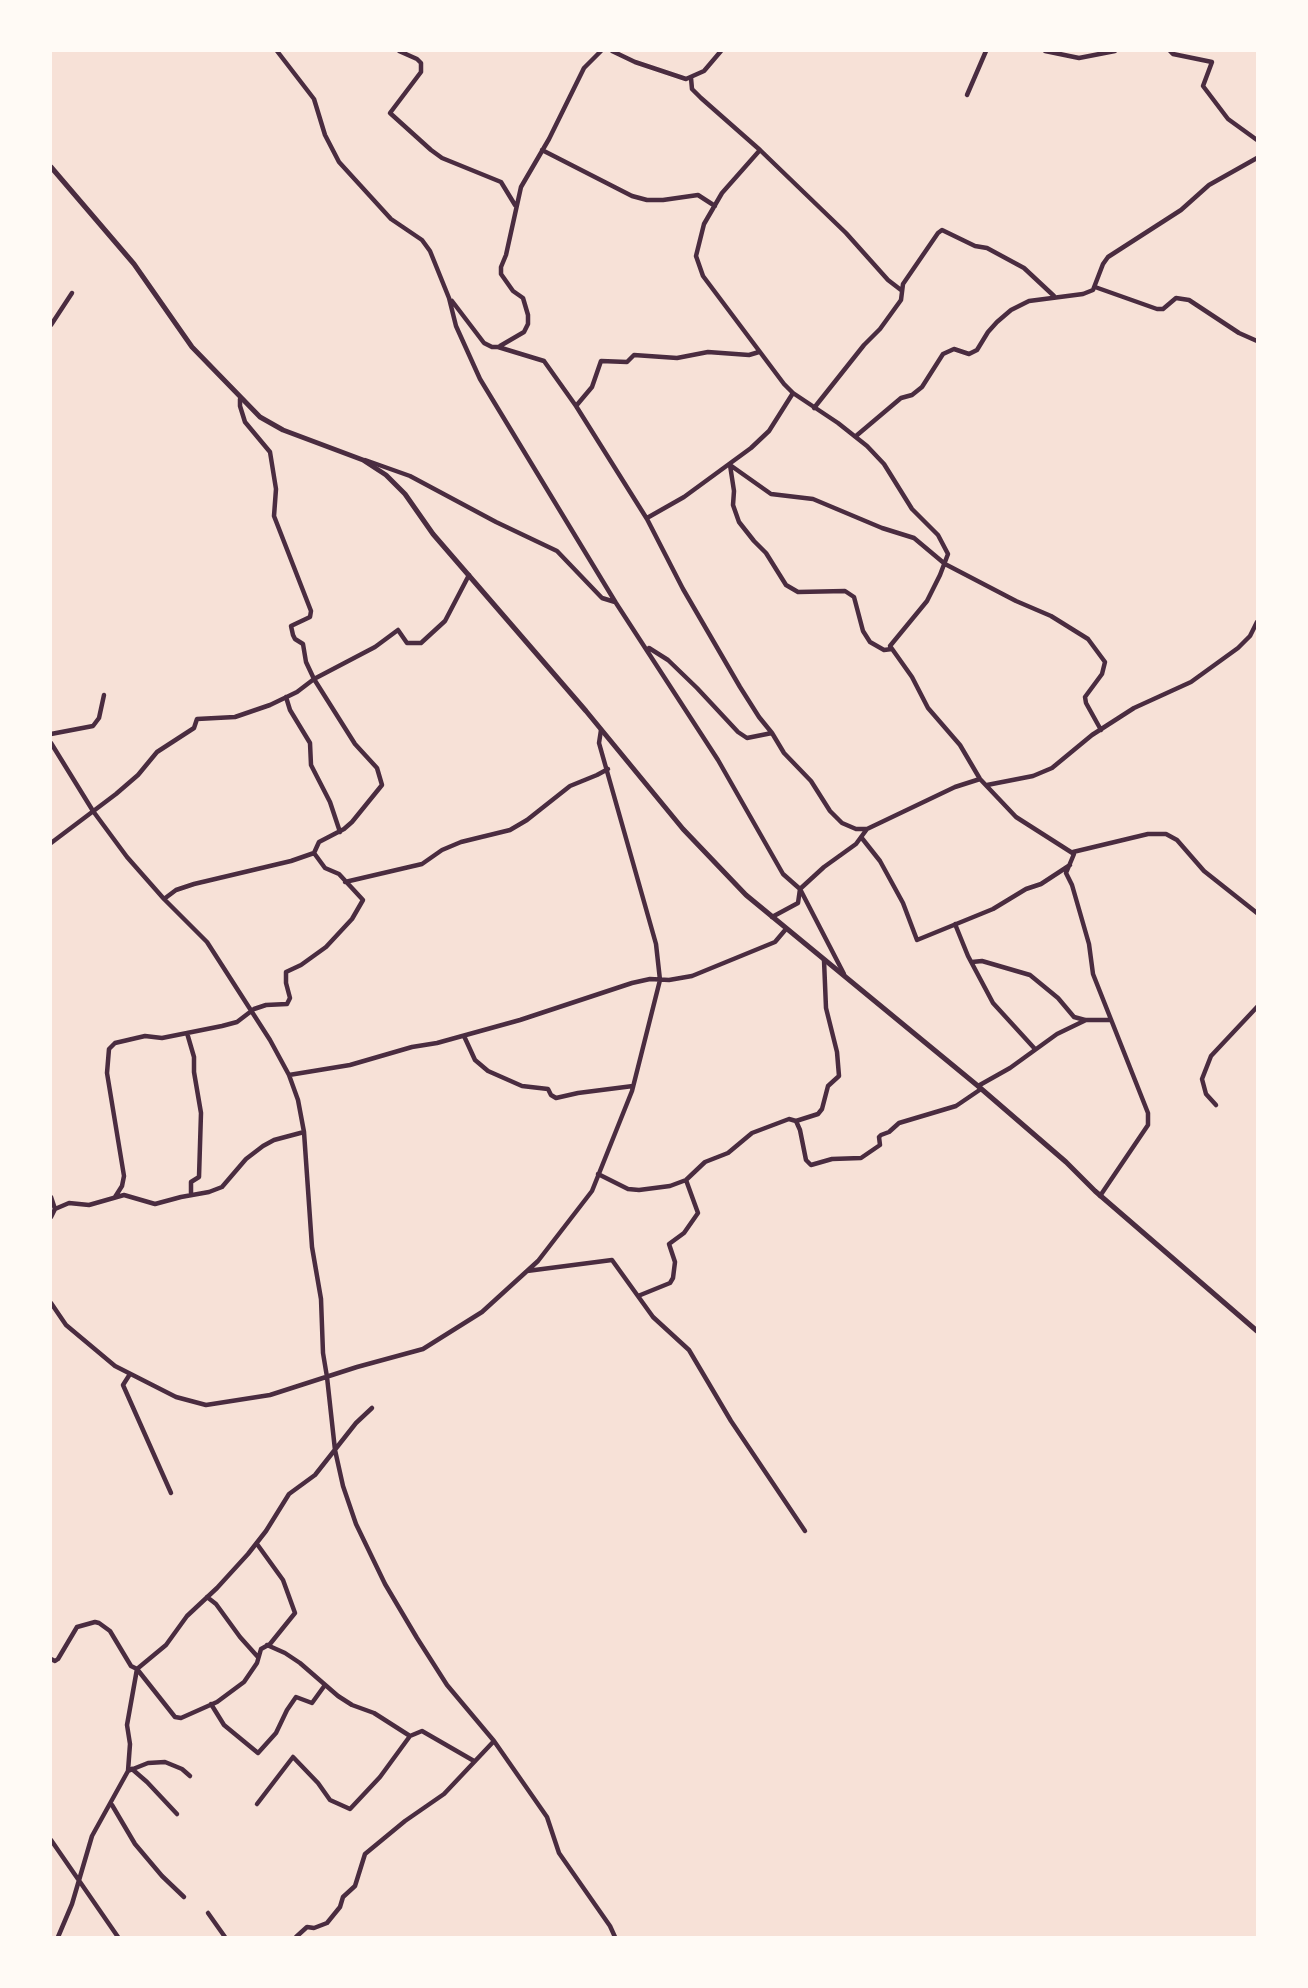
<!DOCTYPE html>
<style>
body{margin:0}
#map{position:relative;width:1308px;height:1988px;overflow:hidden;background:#f7e1d7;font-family:"Fira Sans",sans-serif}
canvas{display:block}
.frame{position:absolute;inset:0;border:52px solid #fffaf5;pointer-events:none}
</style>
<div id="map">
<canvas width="1308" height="1988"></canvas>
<div class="frame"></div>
</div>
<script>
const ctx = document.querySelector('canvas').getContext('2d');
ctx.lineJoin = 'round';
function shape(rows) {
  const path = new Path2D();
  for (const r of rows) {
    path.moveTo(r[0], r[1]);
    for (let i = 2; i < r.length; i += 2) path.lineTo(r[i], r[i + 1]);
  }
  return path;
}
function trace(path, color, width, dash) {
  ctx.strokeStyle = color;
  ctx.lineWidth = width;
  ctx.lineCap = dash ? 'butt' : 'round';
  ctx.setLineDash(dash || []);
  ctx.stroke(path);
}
const minor = shape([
 [277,51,314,99,325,135,339,162,391,219,422,240,430,251,449,298,456,326,480,379,616,603,718,760,783,874,800,889,844,974],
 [399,51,417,59,421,63,421,72,390,113,431,150,442,158,501,182,515,205],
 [612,51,635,62,686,79,704,71,721,51],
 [1045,51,1079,58,1115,51],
 [1170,51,1173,54,1212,62,1203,86,1228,119,1257,140],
 [691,78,692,89,701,98,760,150,722,193,704,224,696,256,703,276,784,384,793,393,838,423,867,446,884,464,912,509,938,535,948,554,940,575,927,601,890,646,912,677,928,708,960,745,980,779,1016,817,1074,854,1066,873,1072,885,1089,944,1093,974,1148,1113,1148,1125,1100,1196],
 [967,95,986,51],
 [542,150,632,196,647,200,663,200,698,195,715,206],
 [760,150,846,233,888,280,901,290],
 [1095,287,1157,309,1163,309,1176,298,1189,300,1239,333,1257,341],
 [452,301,484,343,492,347,498,347,544,361,576,406,647,519,683,589,740,687,759,717,772,733],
 [51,325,72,293],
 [500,346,524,332,528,324,528,315,523,298,513,291,501,274,501,267,506,255,521,187,549,139,584,68,601,51],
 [576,406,592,387,601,361,627,362,634,355,677,358,708,352,749,355,759,352],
 [814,408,864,345,880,329,901,300,903,284,938,233,942,230,975,246,987,248,1024,268,1054,296],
 [856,436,901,398,912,395,922,387,943,354,954,349,969,354,977,350,988,332,997,322,1011,310,1029,301,1083,294,1093,290,1103,264,1108,257,1181,210,1209,185,1257,158],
 [365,460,410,476,496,522,557,551,602,598,615,602],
 [647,518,684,497,751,448,769,431,793,393],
 [649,648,668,660,697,688,738,732,747,738,772,733,784,753,811,781,830,811,842,823,856,829,867,829],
 [892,649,884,650,870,642,863,631,854,597,845,591,798,592,786,585,766,553,754,541,739,522,733,505,734,491,730,465,771,494,813,499,882,528,914,538,945,564,1016,601,1051,616,1088,639,1105,662,1102,674,1085,697,1086,703,1101,730],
 [286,697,290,710,310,743,311,765,330,802,340,832],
 [51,734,93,726,99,718,104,695],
 [51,743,93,811,127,857,164,899,207,942,270,1040,289,1075,298,1100,304,1132,312,1247,321,1299,323,1353,327,1377,335,1450,343,1486,356,1524,385,1584,417,1638,447,1685,494,1741,547,1817,559,1853,610,1926,615,1937],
 [987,785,1033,776,1052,768,1092,735,1134,708,1191,682,1238,648,1250,636,1257,622],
 [861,837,880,861,903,903,917,940,993,909,1026,889,1041,884,1070,865],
 [51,843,116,794,138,775,157,752,194,728,197,719,235,717,270,705,297,692,314,679,375,647,398,630,407,643,421,643,445,621,469,575],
 [1073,852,1148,834,1166,834,1177,840,1204,871,1257,913],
 [345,882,422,864,442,850,461,842,510,830,527,820,570,786,597,775,608,769],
 [164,899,176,890,194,884,291,861,314,853,319,842,344,829,352,822,382,785,377,768,355,744,314,679,306,662,303,644,295,639,293,635,291,626,310,617,311,611,274,516,276,489,270,452,245,422,240,406,240,399],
 [772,917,798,903,800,889,824,867,856,844,867,829,955,787,980,779],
 [955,924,968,956,993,1003,1035,1049],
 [972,962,982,961,1030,975,1058,998,1074,1017,1085,1020],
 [187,1033,194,1057,194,1072,201,1113,199,1177,191,1182,191,1195],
 [464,1036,475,1060,488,1071,522,1086,548,1089,551,1095,556,1098,578,1093,633,1086],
 [289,1075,350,1065,412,1047,437,1043,520,1020,632,983,650,979,669,980,692,976,775,942,786,929],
 [978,1086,1010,1068,1057,1034,1086,1020,1111,1020],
 [1216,1105,1206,1094,1202,1079,1211,1056,1257,1007],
 [796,1121,818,1114,822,1109,828,1086,839,1076,837,1052,826,1008,824,960],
 [598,1174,628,1189,639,1190,670,1186,686,1180,705,1162,728,1153,752,1133,789,1119,796,1121,800,1130,806,1160,811,1165,832,1159,861,1158,880,1145,879,1137,881,1135,889,1132,899,1123,956,1106,981,1089],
 [51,1197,55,1209],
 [115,1197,122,1186,124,1176,107,1073,109,1049,115,1043,145,1036,162,1038,222,1026,237,1022,254,1009,266,1005,287,1004,290,998,286,983,286,972,301,965,326,947,352,919,363,900,339,874,325,868,314,853],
 [51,1217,55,1209,69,1203,89,1205,124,1195,155,1204,181,1197,209,1192,222,1187,246,1159,263,1146,274,1140,304,1132],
 [527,1271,612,1260,653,1317,689,1350,731,1421,805,1531],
 [638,1296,670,1283,673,1278,675,1262,669,1244,684,1233,698,1213,686,1180],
 [51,1303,66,1325,115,1366,176,1397,206,1405,270,1395,357,1367,423,1349,482,1312,538,1261,592,1191,632,1091,660,980,656,944,599,743,601,730],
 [130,1374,123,1385,171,1493],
 [207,1597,216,1604,240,1637,257,1656],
 [267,1645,285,1653,300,1663,338,1696,352,1705,374,1713,410,1736,422,1731,474,1761],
 [51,1659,55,1661,58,1659,77,1627,95,1622,99,1623,110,1631,131,1666,137,1669,175,1717,181,1718,217,1702,244,1682,257,1663,261,1649,270,1644,295,1613,283,1580,257,1544],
 [211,1704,224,1725,258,1753,276,1733,287,1710,296,1697,312,1703,325,1685],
 [132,1769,147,1782,177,1814],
 [128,1771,148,1763,165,1762,182,1769,190,1776],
 [257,1804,293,1757,318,1783,330,1800,350,1809,380,1777,410,1736],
 [112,1805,135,1844,162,1876,184,1897],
 [51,1840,118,1937],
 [208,1913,225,1937],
 [58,1937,72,1904,92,1836,128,1771,130,1744,127,1725,137,1669,166,1645,187,1616,217,1588,248,1554,266,1531,289,1494,315,1475,356,1423,372,1408],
 [296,1937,307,1927,314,1928,327,1923,340,1907,343,1897,355,1886,365,1854,405,1821,444,1794,494,1741]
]);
const tertiary = shape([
 [51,167,134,264,192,347,260,417,283,430,363,460,386,475,405,494,433,534,586,711,683,829,746,895,978,1086,1066,1162,1095,1191,1257,1331]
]);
trace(minor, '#4a2c40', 4.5);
trace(tertiary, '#4a2c40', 5);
</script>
